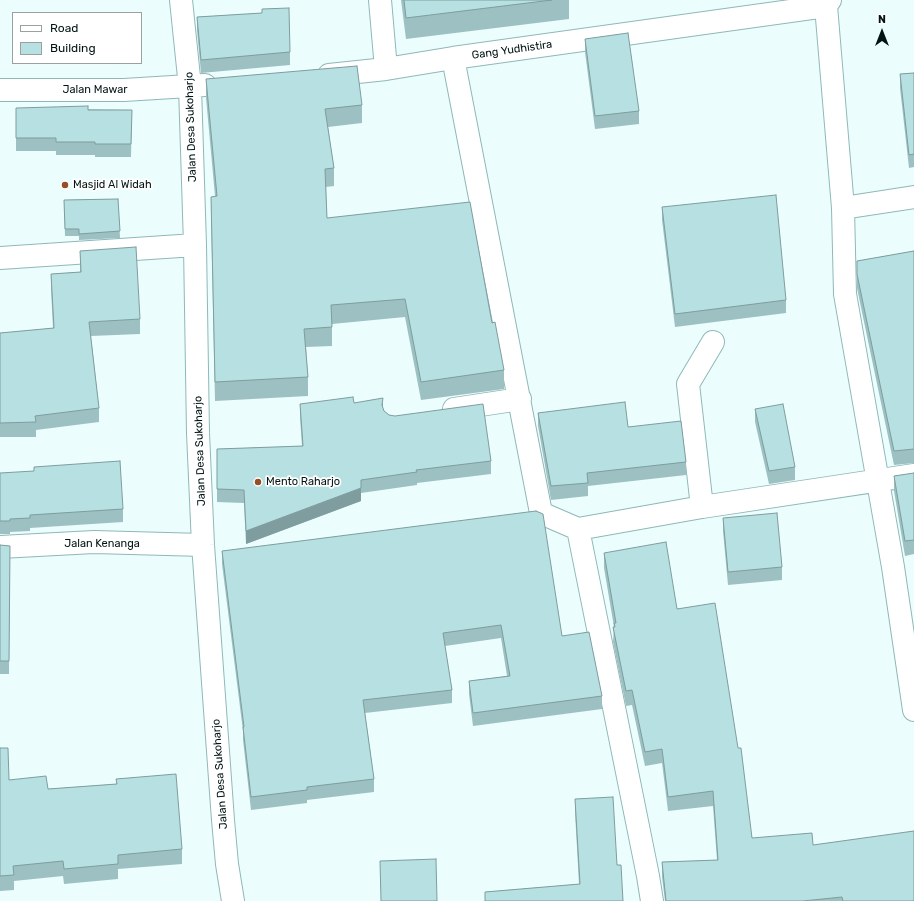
<!DOCTYPE html>
<style>
body{margin:0}
#map{position:relative;width:914px;height:901px;overflow:hidden;background:#ecfdfd;font-family:Rubik,sans-serif}
canvas{display:block}
.legend{position:absolute;left:12px;top:12px;width:130px;height:52px;box-sizing:border-box;background:#fff;border:1px solid #9ba1a1;margin:0;padding:5px 7px;list-style:none;font-size:12px;color:#041414}
.legend li{display:flex;align-items:center;gap:8px;height:20px}
.legend b{width:20px;border:1px solid #9ba1a1}
.north{position:absolute;left:862px;top:12px;width:40px;height:40px;-webkit-text-stroke:3px #fff;paint-order:stroke;rotate:0deg;font-size:11px;font-weight:700;line-height:16px;text-align:center;color:#041414}
.north::after{content:'';display:block;margin:auto;width:14px;height:18px;background:#041414;clip-path:polygon(50% 0,100% 100%,50% 72%,0 100%)}
</style>
<div id="map">
<canvas width="914" height="901"></canvas>
<ul class="legend">
<li><b style="height:5px;background:#fff"></b>Road</li>
<li><b style="height:11px;background:#b6e0e1"></b>Building</li>
</ul>
<div class="north">N</div>
</div>
<script>
const ctx = document.querySelector('canvas').getContext('2d');
ctx.lineJoin = 'round';
function shape(rows) {
  const path = new Path2D();
  for (const r of rows) {
    path.moveTo(r[0], r[1]);
    for (let i = 2; i < r.length; i += 2) path.lineTo(r[i], r[i + 1]);
  }
  return path;
}
function trace(path, color, width, dash) {
  ctx.strokeStyle = color;
  ctx.lineWidth = width;
  ctx.lineCap = dash ? 'butt' : 'round';
  ctx.setLineDash(dash || []);
  ctx.stroke(path);
}
function fillPath(path, color) {
  ctx.fillStyle = color;
  ctx.fill(path, 'evenodd');
}
function label(font, color, halo, rows, align = 'center') {
  ctx.font = font + ' Rubik,sans-serif';
  ctx.lineWidth = 3.5;
  ctx.setLineDash([]);
  ctx.textBaseline = 'middle';
  ctx.strokeStyle = halo;
  ctx.fillStyle = color;
  for (const [text, x, y, turn = 0] of rows) {
    ctx.save();
    ctx.translate(x, y);
    ctx.rotate((+turn || 0) * Math.PI / 180);
    ctx.textAlign = isNaN(turn) ? turn : align;
    if (halo) ctx.strokeText(text, 0, 0);
    ctx.fillText(text, 0, 0);
    ctx.restore();
  }
}
const street = shape([
 [181,0,190,87,195,245,198,433,203,545,223,820,227,864,233,901],
 [380,0,386,69],
 [826,6,843,208,845,294,893,567,914,710],
 [453,58,541,513,578,529,702,507,914,475],
 [329,75,386,69,453,58,826,6,830,0],
 [0,90,124,90,205,85],
 [843,208,914,197],
 [0,258,195,245],
 [454,409,520,399],
 [702,507,688,384,713,342],
 [578,529,648,876,652,901],
 [0,547,94,542,203,545]
]);
const wall = shape([
 [401,0,569,0,569,19,406,39],
 [262,13,290,52,290,65,201,73,197,30,197,17],
 [585,39,639,111,639,124,595,129,585,52],
 [914,73,914,167,909,168,900,88,900,74],
 [206,79,362,105,362,123,328,127,334,168,334,186,326,187,327,218,492,323,504,370,504,389,421,400,405,317,332,324,332,346,306,347,308,377,308,396,215,401,211,215,211,197,215,196,206,98],
 [16,108,132,110,131,157,95,157,95,155,56,155,56,151,16,151],
 [118,199,120,238,79,240,79,236,65,236,64,200],
 [662,207,786,300,786,313,675,327,662,220],
 [80,251,140,319,140,334,91,336,99,408,99,422,36,430,36,437,0,437,0,333,53,328,51,288,51,274,80,272],
 [914,251,914,463,894,465,863,317,857,288,857,261],
 [354,403,383,410,384,411,389,415,491,461,491,474,417,483,417,485,361,493,361,501,246,544,244,503,217,502,217,449,302,446,300,417,300,404],
 [755,409,795,467,795,480,769,484,755,422],
 [538,413,628,427,686,462,686,475,588,486,588,496,551,500,538,426],
 [0,473,123,509,123,522,30,528,30,531,10,532,10,534,0,534],
 [914,473,914,554,905,556,894,491,894,476],
 [723,518,782,567,782,580,728,585,723,531],
 [0,545,10,546,9,674,0,674],
 [222,551,562,636,602,696,602,709,473,726,469,694,469,681,507,676,501,638,445,646,452,690,452,703,365,713,374,779,374,792,307,800,307,803,251,810,243,740,243,731,222,564],
 [604,553,677,609,752,838,813,845,914,901,665,901,662,877,662,862,717,860,713,806,668,811,662,763,645,766,632,705,626,706,613,642,614,627,604,568],
 [0,748,9,780,48,789,116,784,116,779,182,849,182,864,118,869,118,879,64,884,63,876,14,881,14,890,0,891],
 [575,799,617,865,623,901,485,901,485,892,579,884,575,812]
]);
const shadedWall = shape([
 [383,398,383,411,382,405],
 [361,488,361,501,246,544,246,531]
]);
const building = shape([
 [404,0,552,0,406,18,404,0],
 [289,8,290,52,201,60,197,17,262,13,262,9,289,8],
 [628,33,639,111,595,116,585,39,628,33],
 [357,66,362,105,325,109,334,168,325,169,327,218,470,202,492,323,495,322,504,370,421,382,405,299,331,305,332,327,304,329,308,377,215,382,211,197,217,196,206,79,357,66],
 [914,73,914,154,909,155,900,74,914,73],
 [88,106,88,110,132,110,131,144,95,144,95,142,56,142,56,138,16,138,16,108,88,106],
 [776,195,786,300,675,314,662,207,776,195],
 [118,199,120,231,79,234,79,229,65,229,64,200,118,199],
 [136,247,140,319,89,322,99,408,35,416,36,422,0,423,0,333,54,328,51,274,81,272,80,251,136,247],
 [914,251,914,449,894,451,863,303,857,274,857,261,914,251],
 [353,397,354,403,383,398,382,405,384,411,389,415,395,416,483,404,491,461,416,470,417,472,361,480,361,488,246,531,244,490,217,489,217,449,303,446,300,404,353,397],
 [625,402,628,427,681,421,686,462,587,473,588,483,551,486,538,413,625,402],
 [783,404,795,467,769,471,755,409,783,404],
 [120,461,123,509,30,515,30,518,10,519,10,521,0,521,0,473,34,471,34,467,120,461],
 [914,473,914,540,905,541,894,476,914,473],
 [536,511,543,514,562,636,589,632,602,696,473,713,469,681,510,676,501,625,443,633,452,690,363,700,374,779,307,787,307,790,251,797,243,727,244,727,222,551,536,511],
 [777,513,782,567,728,572,723,518,777,513],
 [666,542,677,609,715,603,738,748,741,748,752,838,812,833,813,845,914,831,914,901,843,901,842,897,803,901,666,901,662,862,718,860,713,791,668,797,662,749,645,752,632,690,626,691,613,627,615,627,614,623,616,623,604,553,666,542],
 [0,545,10,546,9,661,0,661,0,545],
 [0,748,8,748,9,780,46,776,48,789,117,784,116,779,176,774,182,849,118,855,118,864,64,869,63,861,13,866,14,875,0,876,0,748],
 [613,797,617,865,621,865,623,901,485,901,485,892,580,884,575,799,613,797],
 [436,859,437,901,381,901,380,861,436,859]
]);
const markers = [
 [65,185,4,"#954f27"],
 [258,482,4,"#954f27"]
];
const streetNames = [
 ["Gang Yudhistira",512,50,-8],
 ["Jalan Mawar",95,90],
 ["Jalan Desa Sukoharjo",191,127,-92],
 ["Jalan Desa Sukoharjo",200,451,-92],
 ["Jalan Kenanga",102,544],
 ["Jalan Desa Sukoharjo",220,774,-94]
];
const poiNames = [
 ["Masjid Al Widah",73,185],
 ["Mento Raharjo",266,482]
];
trace(street, '#8fb8b9', 24);
trace(street, '#fff', 22);
fillPath(wall, '#9dc1c2');
fillPath(shadedWall, '#7f9d9e');
fillPath(building, '#b6e0e1');
trace(building, '#7f9d9e', 1);
for (const [x, y, r, color] of markers) {
  const dot = new Path2D();
  dot.arc(x, y, r, 0, 2 * Math.PI);
  ctx.fillStyle = color;
  ctx.fill(dot);
  trace(dot, '#fff', 1.5);
}
label('11px', '#041414', '#fff', streetNames);
label('11px', '#041414', '#fff', poiNames, 'left');
</script>
